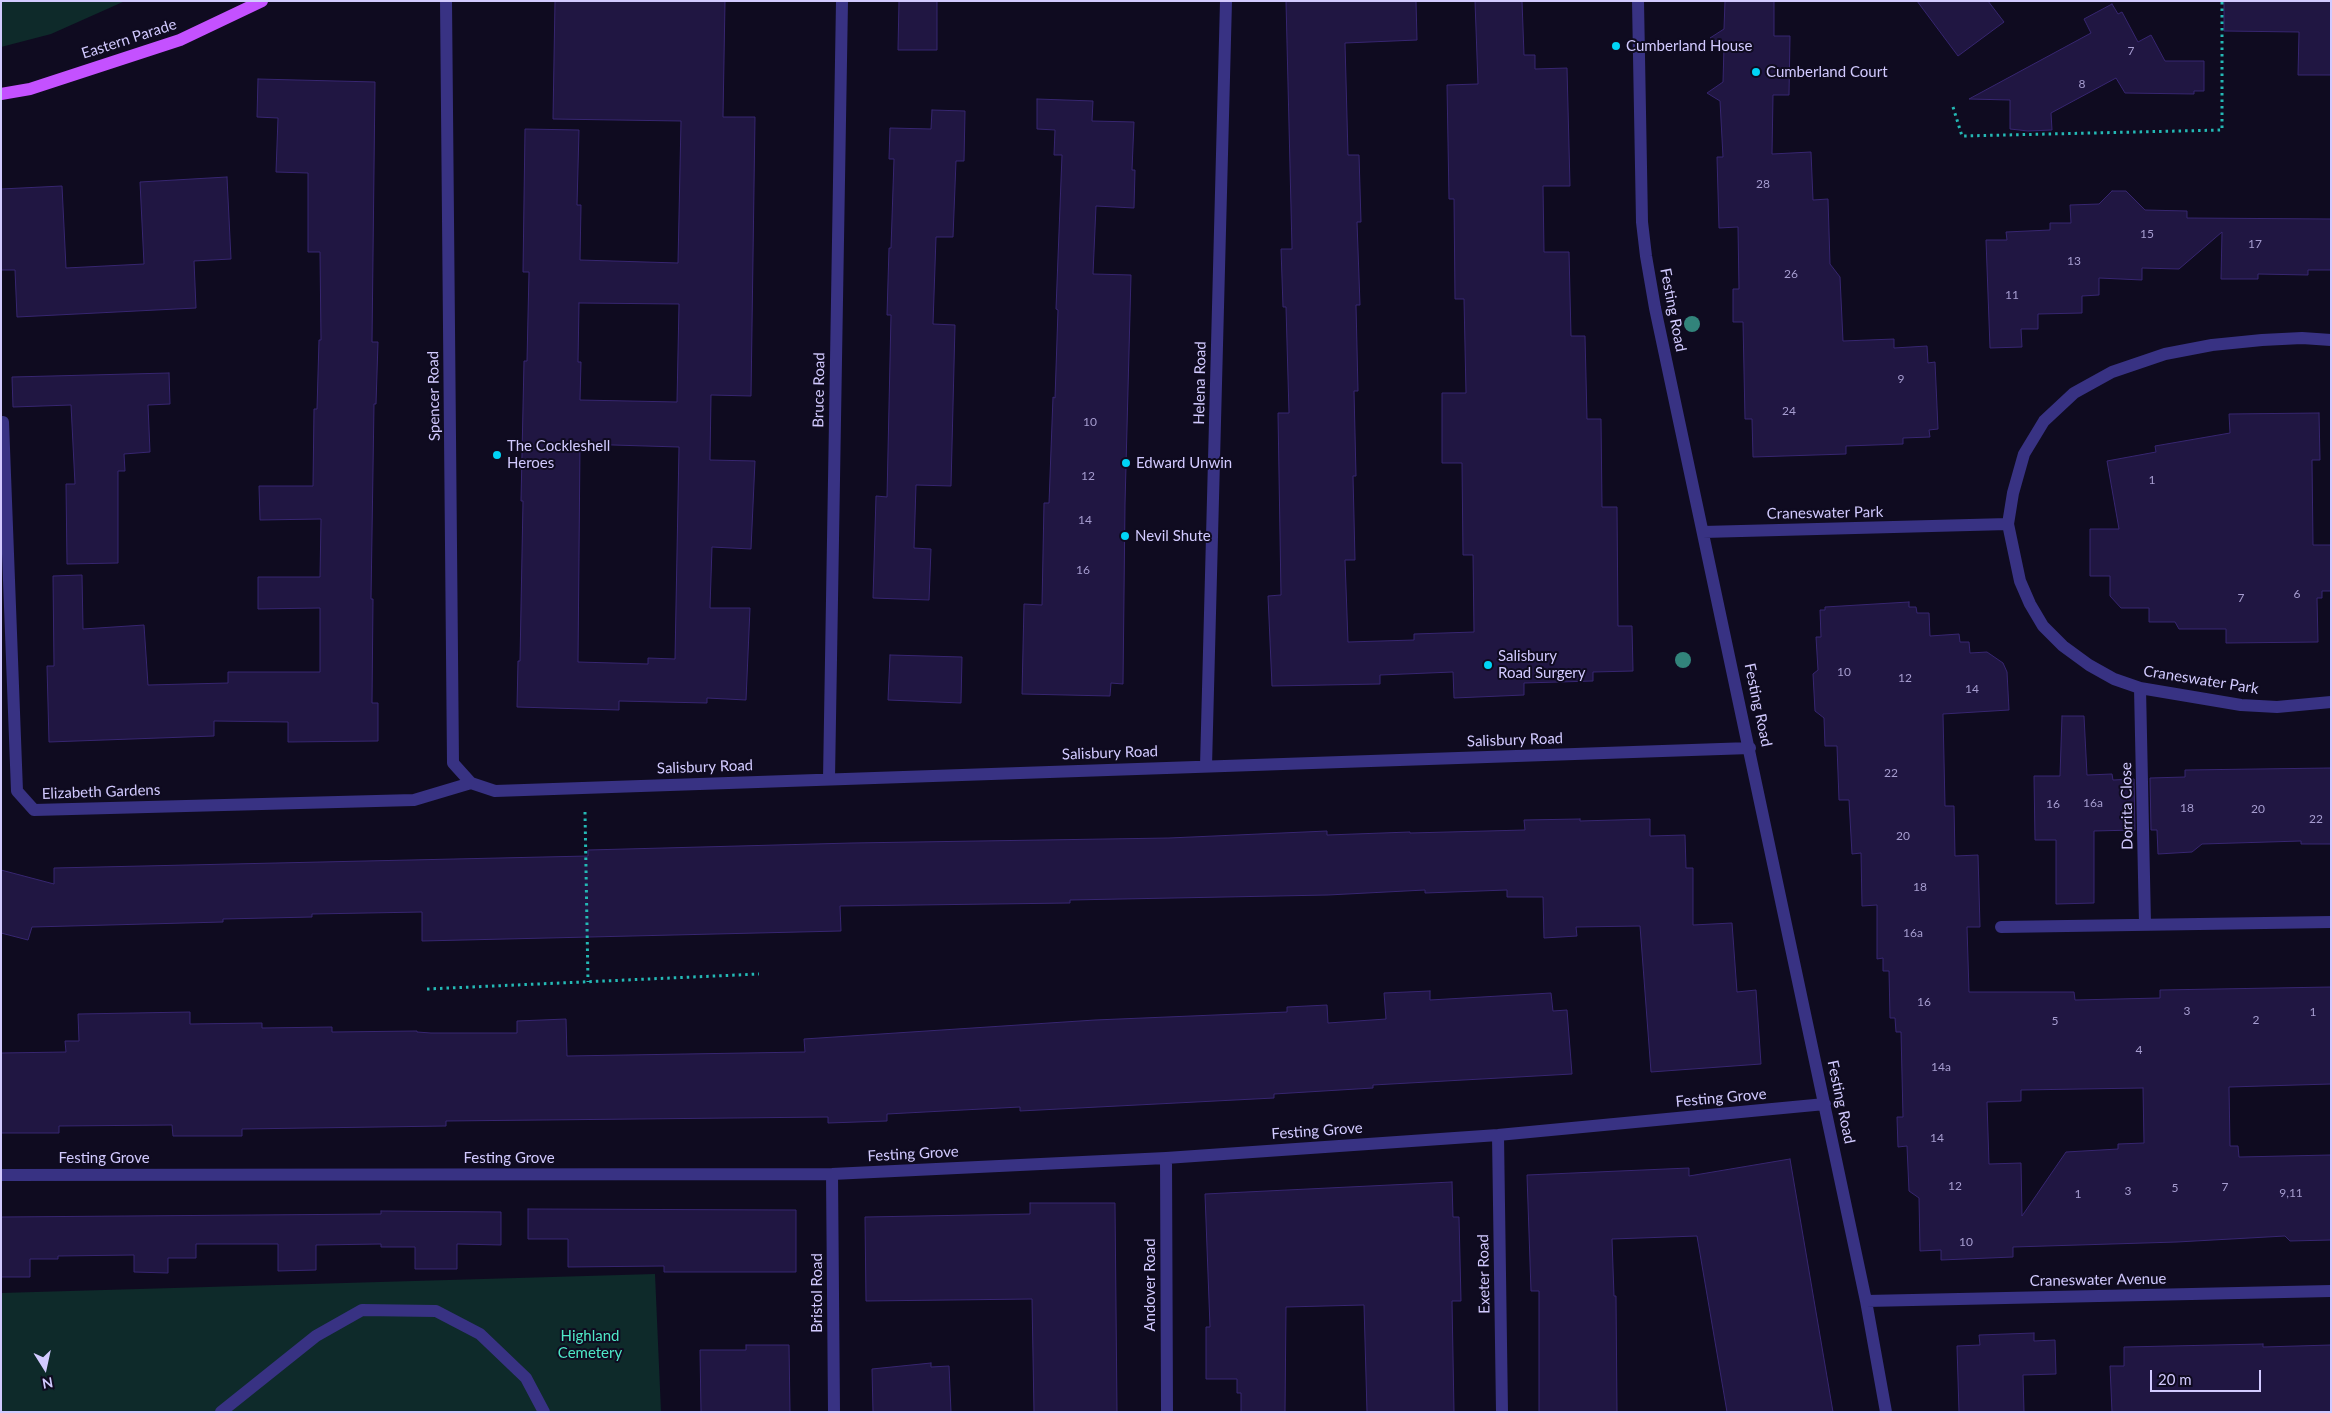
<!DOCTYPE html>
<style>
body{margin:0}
#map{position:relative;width:2332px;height:1413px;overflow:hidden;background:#0f0b20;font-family:Lato,sans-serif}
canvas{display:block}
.frame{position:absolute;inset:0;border:2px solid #d2caff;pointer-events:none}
.north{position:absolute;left:20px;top:1343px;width:50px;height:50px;-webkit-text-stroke:4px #0f0b20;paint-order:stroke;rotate:170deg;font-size:14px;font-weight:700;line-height:20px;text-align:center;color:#d2caff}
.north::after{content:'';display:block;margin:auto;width:18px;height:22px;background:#d2caff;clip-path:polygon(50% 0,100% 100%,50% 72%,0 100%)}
.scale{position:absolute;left:2150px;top:1370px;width:111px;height:22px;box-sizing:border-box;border:2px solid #d2caff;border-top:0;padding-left:6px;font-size:15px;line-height:18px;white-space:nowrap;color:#d2caff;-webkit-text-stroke:4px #0f0b20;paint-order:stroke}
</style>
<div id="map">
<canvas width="2332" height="1413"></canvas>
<div class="frame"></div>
<div class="north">N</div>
<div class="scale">20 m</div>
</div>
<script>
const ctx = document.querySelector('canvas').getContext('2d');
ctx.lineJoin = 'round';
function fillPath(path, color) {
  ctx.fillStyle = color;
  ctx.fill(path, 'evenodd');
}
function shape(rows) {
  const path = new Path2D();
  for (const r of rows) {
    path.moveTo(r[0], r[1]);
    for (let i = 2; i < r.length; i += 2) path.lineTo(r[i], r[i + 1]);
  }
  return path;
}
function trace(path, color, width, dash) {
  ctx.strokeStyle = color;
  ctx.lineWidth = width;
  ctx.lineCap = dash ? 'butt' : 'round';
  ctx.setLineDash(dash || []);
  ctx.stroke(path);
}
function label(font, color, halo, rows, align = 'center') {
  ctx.font = font + ' Lato,sans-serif';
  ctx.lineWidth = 4;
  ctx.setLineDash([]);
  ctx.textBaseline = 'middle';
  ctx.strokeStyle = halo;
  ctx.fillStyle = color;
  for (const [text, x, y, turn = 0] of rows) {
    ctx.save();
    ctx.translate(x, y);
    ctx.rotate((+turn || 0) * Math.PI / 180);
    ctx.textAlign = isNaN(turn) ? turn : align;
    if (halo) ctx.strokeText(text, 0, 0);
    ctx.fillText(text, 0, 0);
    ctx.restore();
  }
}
const green = shape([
 [1,1,125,1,51,34,1,47],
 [655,1274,661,1412,1,1412,1,1293]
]);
const building = shape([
 [555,1,725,1,723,117,755,117,751,396,711,395,710,460,755,461,751,549,712,547,710,608,750,608,746,700,707,698,707,703,619,701,619,710,517,707,518,661,520,661,523,501,521,501,524,361,527,361,529,272,523,272,525,129,579,130,577,205,581,205,580,260,678,263,681,121,553,119,555,1],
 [579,303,679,304,677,402,580,400,581,362,578,362,579,303],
 [580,444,679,447,675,659,648,658,648,664,578,662,580,444],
 [899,1,937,1,937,50,898,50,899,1],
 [1286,1,1416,1,1417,40,1345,43,1348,155,1359,155,1361,222,1357,222,1360,305,1356,305,1358,391,1354,391,1356,476,1353,476,1355,560,1345,560,1348,642,1414,640,1414,634,1474,632,1473,555,1463,555,1462,463,1442,463,1442,393,1466,393,1464,299,1455,299,1454,199,1449,199,1447,85,1478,84,1475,1,1522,1,1524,55,1535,55,1535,69,1567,68,1570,186,1543,186,1544,252,1569,252,1571,336,1585,336,1587,419,1601,419,1602,507,1617,507,1618,626,1632,626,1633,671,1593,672,1593,681,1524,683,1524,695,1454,698,1453,672,1380,675,1380,684,1272,686,1268,596,1281,595,1278,413,1289,413,1286,307,1283,307,1281,249,1292,249,1286,1],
 [1725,1,1774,1,1774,36,1790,36,1789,95,1773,95,1772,154,1811,152,1813,200,1828,199,1830,264,1840,277,1843,341,1894,339,1894,348,1927,346,1928,363,1935,362,1938,429,1929,430,1930,437,1903,438,1903,444,1846,446,1846,454,1753,457,1752,419,1745,419,1743,322,1733,322,1733,289,1739,289,1738,227,1719,228,1717,157,1723,157,1720,101,1707,93,1723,82,1724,46,1710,38,1724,29,1725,1],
 [1917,1,1988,1,2004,22,1958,56,1917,1],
 [2224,1,2331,1,2331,75,2298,75,2299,32,2224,31,2224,1],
 [2112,4,2118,14,2122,12,2138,42,2151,35,2165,61,2204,61,2204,91,2194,91,2194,94,2125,93,2116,78,2051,113,2052,130,2028,131,2010,129,2010,100,1969,99,2091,33,2084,19,2112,4],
 [258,79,375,82,372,342,378,342,376,404,374,404,371,599,373,599,372,703,378,703,378,741,288,742,288,722,214,721,214,736,49,742,47,666,54,666,53,576,82,575,83,629,144,625,148,685,228,683,228,672,320,672,320,608,258,609,258,577,320,577,321,519,260,520,259,486,313,486,314,409,317,409,319,340,321,340,320,252,308,252,308,173,276,172,278,118,257,117,258,79],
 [1037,99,1093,101,1092,121,1134,122,1132,170,1135,170,1134,208,1096,206,1093,274,1131,275,1125,504,1123,684,1111,683,1110,696,1022,694,1024,604,1042,605,1044,503,1049,503,1053,397,1055,398,1058,310,1056,309,1062,155,1054,155,1055,130,1037,129,1037,99],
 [932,110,965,111,964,161,956,161,953,237,936,237,933,324,955,325,951,486,916,485,914,548,931,549,929,600,873,598,876,496,887,497,891,315,887,315,889,248,891,248,894,159,889,159,890,128,931,129,932,110],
 [227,177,231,259,194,261,196,308,17,317,15,270,1,270,1,189,62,186,66,268,144,264,140,182,227,177],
 [2112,191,2126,191,2145,210,2187,211,2187,218,2331,219,2331,270,2308,270,2308,275,2258,274,2258,279,2221,279,2222,232,2179,269,2142,268,2142,280,2099,278,2099,295,2082,296,2082,313,2038,314,2038,329,2021,329,2022,347,1990,348,1986,240,2007,240,2006,232,2050,230,2050,223,2071,223,2070,205,2099,204,2112,191],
 [169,373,170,404,148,405,150,452,124,454,125,471,118,471,118,563,67,564,66,484,75,484,71,405,13,407,12,377,169,373],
 [2319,413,2320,460,2312,460,2313,545,2331,545,2331,591,2322,591,2322,598,2317,598,2318,642,2226,643,2226,629,2179,629,2175,622,2149,622,2149,608,2121,608,2110,596,2110,576,2090,576,2090,529,2119,529,2107,461,2156,452,2155,446,2230,433,2229,414,2319,413],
 [1909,602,1909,607,1916,607,1917,613,1929,613,1930,636,1959,634,1960,642,1969,642,1970,653,1987,652,2003,663,2007,672,2009,710,1943,714,1945,806,1954,806,1955,856,1978,855,1980,927,1967,927,1969,992,2074,992,2075,1000,2160,998,2160,990,2331,987,2331,1084,2229,1087,2230,1146,2238,1146,2239,1157,2331,1155,2331,1240,2290,1241,2285,1236,2177,1242,2013,1247,2013,1257,1941,1260,1941,1250,1920,1251,1919,1198,1909,1191,1907,1146,1898,1147,1897,1117,1903,1117,1901,1032,1896,1032,1895,1018,1890,1018,1889,971,1883,971,1883,958,1877,959,1877,905,1862,906,1861,853,1852,854,1849,800,1839,800,1837,746,1825,746,1824,718,1815,711,1813,674,1818,670,1816,637,1821,637,1820,610,1825,610,1825,607,1909,602],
 [2143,1088,2144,1143,2118,1144,2118,1149,2066,1152,2022,1216,2021,1163,1989,1164,1987,1102,2021,1101,2021,1090,2143,1088],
 [890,655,962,657,961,703,888,700,890,655],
 [2062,716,2084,716,2087,775,2112,774,2113,780,2134,779,2135,830,2094,831,2094,903,2056,904,2056,840,2035,840,2034,776,2060,776,2062,716],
 [2331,768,2331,844,2301,844,2301,841,2202,844,2192,852,2158,854,2157,830,2151,830,2150,778,2185,777,2185,770,2331,768],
 [1580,819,1580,821,1650,819,1650,836,1685,835,1686,868,1693,868,1693,925,1732,923,1737,992,1756,990,1761,1064,1651,1072,1640,926,1576,927,1577,936,1544,938,1543,897,1507,897,1507,890,1425,893,1425,890,1328,895,1070,900,1070,903,840,906,841,931,422,941,422,912,312,914,312,917,223,919,223,922,32,927,28,940,1,933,1,870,54,884,54,868,588,856,588,850,852,843,1169,838,1327,831,1327,835,1410,832,1410,833,1525,830,1524,820,1580,819],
 [1430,991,1430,1000,1551,993,1553,1011,1567,1010,1572,1074,1373,1085,1373,1088,1274,1094,1274,1098,1020,1111,1020,1107,887,1114,887,1121,828,1123,828,1117,446,1121,446,1126,242,1129,242,1136,173,1136,172,1125,59,1126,59,1133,1,1133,1,1053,66,1052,65,1041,79,1041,78,1014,190,1012,190,1024,262,1023,262,1028,332,1027,332,1032,417,1031,417,1032,431,1033,517,1033,517,1021,566,1019,567,1056,805,1052,804,1039,1095,1020,1287,1012,1287,1007,1327,1005,1328,1023,1386,1019,1384,993,1430,991],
 [1790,1159,1833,1412,1727,1412,1697,1236,1612,1239,1614,1296,1616,1296,1617,1412,1539,1412,1539,1291,1531,1291,1527,1175,1689,1168,1689,1176,1790,1159],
 [1452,1182,1453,1217,1459,1217,1461,1301,1452,1301,1454,1412,1367,1412,1364,1305,1286,1307,1285,1412,1241,1412,1241,1393,1237,1393,1237,1379,1206,1379,1206,1327,1210,1327,1205,1194,1452,1182],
 [1030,1203,1115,1203,1117,1412,1034,1412,1032,1299,866,1301,865,1217,1030,1214,1030,1203],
 [528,1209,796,1210,796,1272,664,1272,664,1266,568,1267,568,1239,528,1239,528,1209],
 [381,1211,501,1212,501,1245,457,1244,457,1269,415,1269,415,1247,381,1247,381,1244,316,1245,316,1270,278,1271,278,1244,196,1244,196,1258,168,1258,168,1273,134,1272,134,1255,58,1256,58,1259,30,1259,30,1277,1,1277,1,1217,381,1214,381,1211],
 [2034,1333,2034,1341,2055,1340,2056,1374,2023,1375,2024,1412,1959,1412,1957,1346,1980,1345,1979,1335,2034,1333],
 [2263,1344,2263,1347,2331,1345,2331,1412,2112,1412,2110,1366,2124,1366,2124,1347,2263,1344],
 [746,1345,789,1345,790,1412,701,1412,700,1350,746,1350,746,1345],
 [931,1363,931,1367,949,1366,951,1412,873,1412,872,1369,931,1363]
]);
const path = shape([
 [1953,107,1962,136,2222,130,2222,1],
 [585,812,588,982],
 [427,989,759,974]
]);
const lane = shape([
 [221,1412,316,1336,362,1310,436,1311,480,1334,526,1378,544,1412]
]);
const street = shape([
 [446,1,453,763,471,783],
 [1638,1,1642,222,1646,256,1655,308,1866,1301,1886,1412],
 [2331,340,2302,338,2262,340,2212,345,2165,354,2112,372,2074,393,2044,421,2024,454,2013,493,2008,524,2020,581,2030,604,2043,626,2063,646,2089,665,2114,679,2140,688,2241,705,2277,707,2331,702],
 [3,422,17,791,34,810,414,800,471,783],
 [1703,532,2008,524],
 [2140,688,2145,924],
 [1206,766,1226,1],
 [829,779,842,1],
 [471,783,495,791,1750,748],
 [2001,927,2331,922],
 [1498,1135,1502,1412],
 [1166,1158,1167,1412],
 [832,1174,834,1412],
 [1,1175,832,1174,1166,1158,1498,1135,1825,1104],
 [1866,1301,2331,1291]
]);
const primary = shape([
 [1,94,30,89,180,40,262,1]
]);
const trees = [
 [1692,324],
 [1683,660]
];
const markers = [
 [1616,46,5,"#00d4f5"],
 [1756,72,5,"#00d4f5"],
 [497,455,5,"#00d4f5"],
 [1126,463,5,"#00d4f5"],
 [1125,536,5,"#00d4f5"],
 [1488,665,5,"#00d4f5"]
];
const numberNames = [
 ["7",2131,51],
 ["8",2082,84],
 ["28",1763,184],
 ["15",2147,234],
 ["17",2255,244],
 ["13",2074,261],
 ["26",1791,274],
 ["11",2012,295],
 ["9",1901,379],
 ["24",1789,411],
 ["10",1090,422],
 ["12",1088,476],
 ["1",2152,480],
 ["14",1085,520],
 ["16",1083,570],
 ["6",2297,594],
 ["7",2241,598],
 ["10",1844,672],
 ["12",1905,678],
 ["14",1972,689],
 ["22",1891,773],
 ["16a",2093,803],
 ["16",2053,804],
 ["18",2187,808],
 ["20",2258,809],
 ["22",2316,819],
 ["20",1903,836],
 ["18",1920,887],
 ["16a",1913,933],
 ["16",1924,1002],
 ["3",2187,1011],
 ["1",2313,1012],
 ["2",2256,1020],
 ["5",2055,1021],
 ["4",2139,1050],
 ["14a",1941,1067],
 ["14",1937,1138],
 ["12",1955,1186],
 ["7",2225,1187],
 ["5",2175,1188],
 ["3",2128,1191],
 ["9,11",2291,1193],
 ["1",2078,1194],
 ["10",1966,1242]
];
const streetNames = [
 ["Eastern Parade",129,39,-18],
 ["Festing Road",1673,310,79],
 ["Helena Road",1200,383,-89],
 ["Bruce Road",819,390,-89],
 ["Spencer Road",434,396,-91],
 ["Craneswater Park",1825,513,-1],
 ["Craneswater Park",2201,680,9],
 ["Festing Road",1758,705,78],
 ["Salisbury Road",1515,740,-2],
 ["Salisbury Road",1110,753,-2],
 ["Salisbury Road",705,767,-2],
 ["Elizabeth Gardens",101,792,-2],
 ["Dorrita Close",2127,806,-91],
 ["Festing Grove",1721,1098,-5],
 ["Festing Road",1841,1102,78],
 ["Festing Grove",1317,1131,-4],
 ["Festing Grove",913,1154,-3],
 ["Festing Grove",104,1158],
 ["Festing Grove",509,1158],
 ["Exeter Road",1484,1274,-91],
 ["Craneswater Avenue",2098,1280,-1],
 ["Andover Road",1150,1285,-90],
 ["Bristol Road",817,1293,-90]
];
const poiNames = [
 ["Cumberland House",1626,46],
 ["Cumberland Court",1766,72],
 ["The Cockleshell",507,446],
 ["Heroes",507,463],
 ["Edward Unwin",1136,463],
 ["Nevil Shute",1135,536],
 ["Salisbury",1498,656],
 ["Road Surgery",1498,673]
];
const parkNames = [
 ["Highland",590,1336],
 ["Cemetery",590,1353]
];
fillPath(green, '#0e2a2a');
fillPath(building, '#201642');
trace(building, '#372670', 1);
trace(path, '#24b9b5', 3, [2.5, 4]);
trace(lane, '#383283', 12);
trace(street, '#383283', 12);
trace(primary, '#c451ff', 12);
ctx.fillStyle = '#32847b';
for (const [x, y] of trees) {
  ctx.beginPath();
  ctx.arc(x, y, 8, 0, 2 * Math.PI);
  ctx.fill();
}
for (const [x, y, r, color] of markers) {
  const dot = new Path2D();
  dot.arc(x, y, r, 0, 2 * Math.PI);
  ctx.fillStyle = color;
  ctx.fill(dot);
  trace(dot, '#0f0b20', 2);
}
label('12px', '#a69dd0', null, numberNames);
label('15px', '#d2caff', '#0f0b20', streetNames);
label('15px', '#d2caff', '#0f0b20', poiNames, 'left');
label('15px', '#4ee7c6', '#0f0b20', parkNames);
</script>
